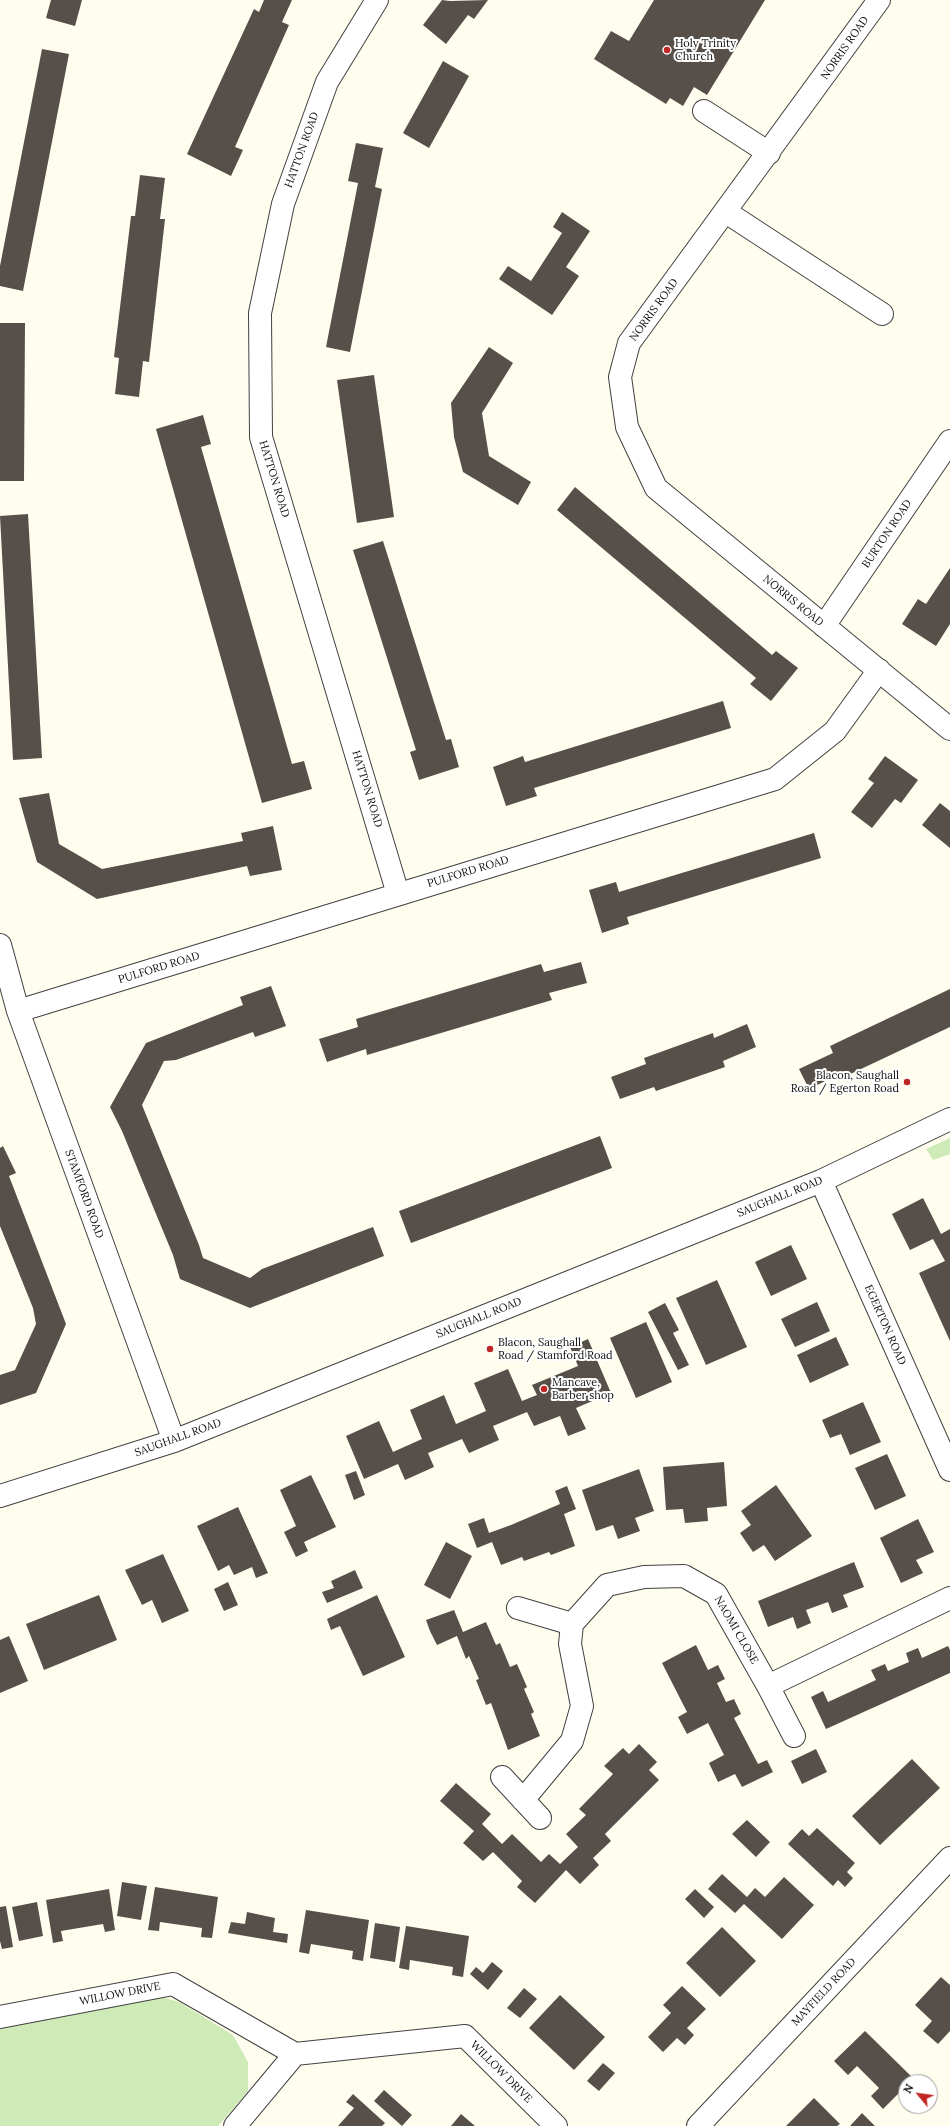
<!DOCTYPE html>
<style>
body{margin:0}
#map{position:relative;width:950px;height:2126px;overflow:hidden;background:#fffdee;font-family:Lora,serif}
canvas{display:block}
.north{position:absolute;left:898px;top:2074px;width:40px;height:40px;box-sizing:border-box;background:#fff;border:1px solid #9f9f9f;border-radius:50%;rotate:299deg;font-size:11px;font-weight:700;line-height:16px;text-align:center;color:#0e0e0e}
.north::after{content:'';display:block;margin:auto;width:14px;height:18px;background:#c12623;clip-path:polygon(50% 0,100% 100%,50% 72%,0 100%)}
</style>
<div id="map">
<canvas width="950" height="2126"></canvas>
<div class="north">N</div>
</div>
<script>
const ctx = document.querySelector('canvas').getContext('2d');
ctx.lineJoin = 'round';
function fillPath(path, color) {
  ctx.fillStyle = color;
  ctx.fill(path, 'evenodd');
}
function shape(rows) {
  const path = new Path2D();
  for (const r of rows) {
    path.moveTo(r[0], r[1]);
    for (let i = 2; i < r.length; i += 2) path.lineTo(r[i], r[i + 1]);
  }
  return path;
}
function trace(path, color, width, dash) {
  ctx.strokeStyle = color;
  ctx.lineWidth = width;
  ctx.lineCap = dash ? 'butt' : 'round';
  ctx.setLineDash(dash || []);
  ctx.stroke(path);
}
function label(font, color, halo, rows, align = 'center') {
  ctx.font = font + ' Lora,serif';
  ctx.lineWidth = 4;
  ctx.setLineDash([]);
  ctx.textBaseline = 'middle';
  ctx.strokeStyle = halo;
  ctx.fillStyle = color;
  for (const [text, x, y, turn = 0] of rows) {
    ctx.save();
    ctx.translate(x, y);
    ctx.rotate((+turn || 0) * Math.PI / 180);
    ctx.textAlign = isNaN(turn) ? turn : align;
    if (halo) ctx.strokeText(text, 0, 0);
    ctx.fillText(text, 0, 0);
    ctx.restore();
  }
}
const green = shape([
 [950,1138,950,1154,933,1160,926,1149],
 [162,1997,179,2002,233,2035,248,2062,248,2091,218,2126,0,2126,0,2027]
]);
const building = shape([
 [51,0,82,0,75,26,46,18],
 [264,0,292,0,282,22,289,25,235,147,243,150,231,176,187,154,254,9,259,12],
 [442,0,450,1,488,0,474,19,468,15,446,44,423,25],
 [654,0,765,0,707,95,694,87,683,106,670,98,666,104,594,59,611,31,629,41],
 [42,49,69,54,23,291,0,286,0,266],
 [443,61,469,76,429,148,403,133],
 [356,143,383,148,375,187,382,189,350,352,326,347,358,183,348,181],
 [140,175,165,178,160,219,165,219,149,362,143,361,139,397,115,394,119,358,114,357,131,216,135,216],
 [562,212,590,231,566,267,579,276,552,315,499,279,508,266,531,281,562,233,553,227],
 [0,323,25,323,24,481,0,481],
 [489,347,513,363,482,413,489,456,531,482,518,505,463,472,454,437,451,403],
 [374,375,394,517,357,523,337,380],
 [203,415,211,444,201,447,292,764,304,761,312,789,262,803,156,429],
 [575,487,772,655,776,651,798,668,771,701,750,684,756,678,557,510],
 [28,514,42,758,13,760,0,516],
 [383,541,446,740,451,739,459,767,419,780,410,752,416,750,353,550],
 [950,568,950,624,936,646,902,624,918,599,926,604],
 [723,701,731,728,534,788,537,796,506,806,493,767,523,756,525,762],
 [885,756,918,780,901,803,895,799,872,828,851,812,874,783,868,779],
 [49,793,59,844,102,869,243,841,241,833,273,826,282,870,250,876,247,866,97,899,37,862,19,798],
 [940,803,950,811,950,848,922,825],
 [814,833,821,858,627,917,629,924,602,933,589,890,616,882,619,892],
 [581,962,587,983,549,993,552,1000,367,1055,366,1049,327,1062,319,1039,358,1027,356,1019,541,964,544,972],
 [271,986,286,1026,255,1037,253,1032,176,1060,164,1061,142,1105,199,1245,203,1258,250,1278,262,1269,373,1227,384,1256,250,1308,180,1279,173,1255,156,1214,122,1131,110,1107,146,1043,243,1005,240,997],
 [950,989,950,1027,844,1077,842,1073,809,1089,799,1069,833,1053,830,1046],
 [747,1024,756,1047,723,1061,725,1067,656,1091,654,1087,620,1099,611,1077,646,1064,644,1058,713,1033,714,1038],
 [600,1136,612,1168,411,1243,399,1211],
 [3,1146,16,1173,9,1176,66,1324,36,1393,0,1405,0,1375,15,1370,36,1324,33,1308,0,1226,0,1148],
 [923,1198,941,1234,950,1229,950,1341,919,1273,945,1261,933,1239,910,1250,892,1214],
 [791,1245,807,1279,771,1296,755,1262],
 [717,1280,747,1347,706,1365,676,1298],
 [817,1302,830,1331,795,1347,781,1319],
 [665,1303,679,1330,673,1333,689,1365,678,1370,648,1312],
 [646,1322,672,1382,636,1398,610,1338],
 [836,1337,849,1365,810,1383,797,1355],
 [588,1339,611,1393,576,1408,586,1429,568,1436,560,1416,534,1426,527,1412,493,1426,499,1440,469,1453,462,1439,428,1453,434,1467,405,1480,398,1464,364,1479,346,1436,379,1421,393,1452,422,1439,410,1410,444,1395,456,1424,486,1411,474,1383,508,1369,522,1401,537,1395,532,1385,578,1366,570,1347],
 [863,1402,881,1442,850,1455,841,1434,830,1438,822,1420],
 [887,1454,906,1496,875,1510,855,1468],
 [724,1462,727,1506,707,1508,708,1521,685,1523,683,1509,666,1510,663,1467],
 [639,1469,654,1511,635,1518,640,1531,618,1539,613,1525,596,1531,582,1490],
 [356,1471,365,1495,354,1500,345,1475],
 [311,1475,336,1527,304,1542,308,1551,296,1557,284,1532,296,1526,280,1490],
 [776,1485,812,1536,775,1561,764,1545,753,1552,740,1533,751,1525,741,1511],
 [567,1486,576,1509,564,1514,575,1546,551,1555,549,1552,524,1561,522,1557,501,1565,492,1542,477,1548,468,1524,484,1518,489,1533,511,1525,560,1504,555,1491],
 [238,1507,268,1573,256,1578,252,1567,234,1575,229,1565,218,1571,197,1526],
 [918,1519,934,1552,916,1560,923,1573,901,1583,880,1538],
 [446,1542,472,1556,450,1599,424,1585],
 [163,1554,189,1611,162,1623,152,1600,142,1605,125,1570],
 [854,1562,864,1587,843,1595,848,1607,832,1613,828,1602,806,1610,811,1623,797,1629,793,1617,768,1627,758,1601],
 [355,1570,363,1588,327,1603,322,1592,334,1588,331,1581],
 [228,1582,238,1605,224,1611,214,1589],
 [99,1595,117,1640,44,1670,26,1624],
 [377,1595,405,1657,363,1676,340,1626,331,1630,327,1619],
 [454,1610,463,1632,486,1622,496,1645,500,1643,510,1667,517,1664,527,1687,524,1689,534,1712,531,1714,540,1736,508,1750,491,1703,486,1705,476,1680,479,1679,469,1656,466,1659,457,1636,437,1645,430,1631,426,1620],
 [9,1636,28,1681,0,1693,0,1640],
 [696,1645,708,1670,718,1665,725,1679,717,1683,726,1702,734,1699,741,1714,734,1718,758,1764,767,1760,773,1772,742,1787,735,1774,718,1782,709,1763,724,1755,708,1723,687,1734,678,1717,687,1712,662,1663],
 [948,1646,950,1650,950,1673,826,1729,811,1697,823,1691,828,1702,876,1680,871,1670,885,1664,888,1671,909,1662,906,1653,918,1648,922,1658],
 [639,1744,657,1762,649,1770,659,1780,605,1834,611,1841,593,1858,599,1865,580,1884,566,1870,535,1903,517,1887,522,1881,493,1852,483,1861,463,1843,474,1831,440,1801,456,1783,491,1814,482,1824,502,1844,512,1834,541,1862,549,1854,560,1864,578,1847,566,1834,586,1815,579,1809,613,1774,604,1766,623,1748,629,1754],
 [816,1749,827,1772,802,1784,791,1761],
 [912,1759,940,1788,880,1845,852,1816],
 [747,1820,770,1842,756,1857,732,1834],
 [817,1828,855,1863,847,1872,853,1878,845,1887,838,1880,833,1886,788,1844,802,1829,809,1836],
 [722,1874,747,1897,755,1888,765,1897,784,1877,814,1905,782,1939,744,1904,735,1913,708,1889],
 [122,1882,147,1886,141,1920,117,1916],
 [155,1887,218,1897,212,1938,201,1937,202,1928,160,1922,159,1931,148,1930],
 [109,1889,115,1930,105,1932,103,1924,61,1931,63,1941,53,1943,46,1900],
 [695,1889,714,1907,704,1918,685,1899],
 [37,1902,43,1936,19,1941,12,1907],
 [6,1906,13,1947,2,1949,0,1941,0,1907],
 [306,1910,369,1920,363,1961,352,1959,353,1951,311,1944,309,1954,299,1952],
 [247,1912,275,1918,273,1932,288,1934,287,1943,228,1933,231,1922,245,1924],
 [375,1923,400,1927,395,1962,370,1958],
 [406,1926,469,1936,463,1977,452,1975,453,1967,410,1960,409,1970,399,1968],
 [722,1927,756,1961,720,1997,686,1963],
 [492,1962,503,1971,488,1990,470,1974,476,1967,483,1973],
 [941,1977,950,1985,950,2031,938,2044,923,2031,932,2021,915,2005],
 [682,1986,706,2009,687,2028,694,2035,685,2045,677,2038,663,2052,648,2037,671,2013,663,2005],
 [524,1988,537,1999,520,2018,507,2008],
 [560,1995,605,2037,574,2070,529,2028],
 [865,2031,914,2079,911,2082,906,2082,906,2086,883,2109,871,2096,879,2088,857,2066,848,2075,834,2061],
 [603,2063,615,2073,599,2091,587,2081],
 [384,2090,412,2115,402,2126,374,2101],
 [353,2094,385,2123,382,2126,338,2126,354,2108,346,2102],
 [814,2098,840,2124,837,2126,786,2126],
 [862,2113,875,2126,850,2126],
 [461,2114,475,2126,451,2126]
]);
const minor = shape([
 [377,0,327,82,283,204,260,313,261,437,398,894],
 [879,0,629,343,620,377,627,427,656,488,950,729],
 [704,111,769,153],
 [726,212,882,314],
 [824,626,950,441],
 [0,945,18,1011,174,1441],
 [18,1011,775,779,835,731,879,670],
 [821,1181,950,1470],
 [0,1496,174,1441,821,1181,950,1119],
 [518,1608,572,1624],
 [768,1686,794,1736],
 [502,1777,540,1818],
 [523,1800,572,1741,582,1706,570,1644,572,1624,607,1585,644,1577,684,1576,716,1594,768,1686,950,1598],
 [0,2017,173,1984,295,2054],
 [235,2126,295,2054,465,2036,556,2126],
 [698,2126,950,1858]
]);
const markers = [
 [667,50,4,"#c12623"],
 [907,1082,4,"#c12623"],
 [490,1349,4,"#c12623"],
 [544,1389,4,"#c12623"]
];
const poiNames = [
 ["Holy Trinity",675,44],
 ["Church",675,57],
 ["Blacon, Saughall",899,1076,"right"],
 ["Road / Egerton Road",899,1089,"right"],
 ["Blacon, Saughall",498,1343],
 ["Road / Stamford Road",498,1356],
 ["Mancave,",552,1383],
 ["Barber shop",552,1396]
];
const streetNames = [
 ["NORRIS ROAD",845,48,-55],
 ["HATTON ROAD",302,150,-70],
 ["NORRIS ROAD",654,310,-54],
 ["HATTON ROAD",274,479,73],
 ["BURTON ROAD",887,534,-56],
 ["NORRIS ROAD",793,601,39],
 ["HATTON ROAD",367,789,73],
 ["PULFORD ROAD",468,872,-17],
 ["PULFORD ROAD",159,968,-17],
 ["STAMFORD ROAD",84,1194,70],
 ["SAUGHALL ROAD",780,1197,-22],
 ["SAUGHALL ROAD",479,1318,-22],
 ["EGERTON ROAD",885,1325,66],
 ["SAUGHALL ROAD",178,1438,-20],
 ["NAOMI CLOSE",736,1630,60],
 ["MAYFIELD ROAD",824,1992,-47],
 ["WILLOW DRIVE",120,1994,-11],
 ["WILLOW DRIVE",501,2072,45]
];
fillPath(green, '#ceeab7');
fillPath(building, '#57504a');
trace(minor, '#414141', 24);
trace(minor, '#fff', 22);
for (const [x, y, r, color] of markers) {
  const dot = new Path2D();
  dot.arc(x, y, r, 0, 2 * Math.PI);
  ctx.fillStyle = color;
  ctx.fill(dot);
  trace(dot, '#fff', 1.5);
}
label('11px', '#0e0e0e', '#fff', poiNames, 'left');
label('11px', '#0e0e0e', '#fff', streetNames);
</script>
